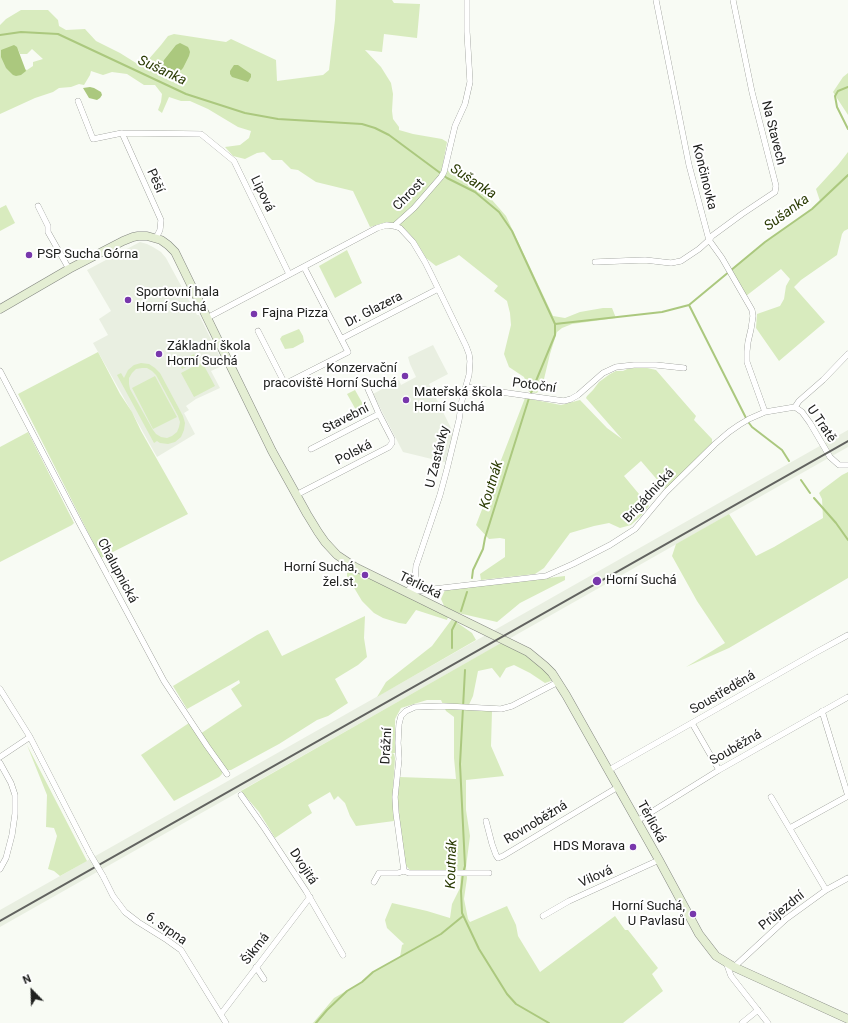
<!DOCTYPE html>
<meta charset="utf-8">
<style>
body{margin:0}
#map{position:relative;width:848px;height:1023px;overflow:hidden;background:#f8fbf4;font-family:Roboto,sans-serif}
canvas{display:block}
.north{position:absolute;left:12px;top:971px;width:40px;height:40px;-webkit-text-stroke:3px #fff;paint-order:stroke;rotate:337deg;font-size:11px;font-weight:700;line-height:16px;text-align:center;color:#20211f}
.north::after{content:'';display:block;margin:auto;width:14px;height:18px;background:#20211f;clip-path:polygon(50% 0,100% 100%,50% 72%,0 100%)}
</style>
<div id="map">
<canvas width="848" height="1023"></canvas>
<div class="north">N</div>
</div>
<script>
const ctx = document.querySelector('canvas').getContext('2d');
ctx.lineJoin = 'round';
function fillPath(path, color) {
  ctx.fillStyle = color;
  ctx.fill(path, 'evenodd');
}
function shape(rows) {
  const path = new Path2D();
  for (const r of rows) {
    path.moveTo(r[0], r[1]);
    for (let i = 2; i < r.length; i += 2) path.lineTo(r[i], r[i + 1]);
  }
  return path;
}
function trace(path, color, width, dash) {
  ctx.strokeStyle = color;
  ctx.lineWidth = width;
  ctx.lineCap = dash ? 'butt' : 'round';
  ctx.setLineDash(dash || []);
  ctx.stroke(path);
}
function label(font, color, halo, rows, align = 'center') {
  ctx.font = font + ' Roboto,sans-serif';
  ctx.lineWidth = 4;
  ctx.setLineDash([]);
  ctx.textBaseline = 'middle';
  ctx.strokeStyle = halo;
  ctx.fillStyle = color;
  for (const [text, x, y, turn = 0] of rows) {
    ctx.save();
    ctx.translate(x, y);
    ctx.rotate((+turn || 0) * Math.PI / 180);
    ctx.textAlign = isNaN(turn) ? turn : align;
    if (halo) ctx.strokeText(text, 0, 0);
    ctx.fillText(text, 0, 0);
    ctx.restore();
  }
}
const built = shape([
 [140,242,147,244,153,247,161,252,166,258,197,315,199,315,224,365,211,371,220,388,196,399,186,406,189,410,184,413,195,434,157,457,93,343,108,335,99,319,111,311,87,270],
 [433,345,448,374,429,384,454,434,448,461,444,462,403,452,373,394,399,380,401,385,416,377,410,364,408,357],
 [848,430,848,447,0,927,0,910]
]);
const green = shape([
 [336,0,392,0,394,3,420,4,417,38,384,34,382,52,365,50,381,67,391,83,393,94,392,111,393,119,399,127,399,130,413,134,442,139,447,142,442,169,448,171,492,200,506,216,553,316,565,318,580,312,603,308,612,308,616,318,572,324,562,328,557,332,550,354,544,379,537,393,529,392,524,377,509,367,504,354,511,325,510,313,507,301,494,291,498,286,459,255,456,257,436,266,426,258,415,240,405,229,393,223,384,223,370,227,353,191,316,182,298,170,291,169,282,160,272,160,264,152,257,153,245,159,233,156,225,147,240,145,249,138,251,131,238,127,208,109,190,101,181,101,169,97,162,113,158,110,161,102,162,94,155,85,144,85,127,74,112,72,103,75,91,71,90,75,84,85,79,84,71,87,59,88,53,92,35,98,0,114,0,25,6,19,21,10,48,10,58,20,59,26,66,30,85,29,96,41,120,53,136,63,148,60,161,45,168,36,174,34,226,42,231,39,276,60,277,81,323,75,329,70,335,20],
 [17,47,20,54,27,54,32,49,43,59,33,62,33,66,27,70,24,69],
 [848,73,848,115,833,92,843,77],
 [848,152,848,229,844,231,842,234,837,255,801,280,794,287,825,322,779,361,756,328,757,314,780,306,784,299,786,286,790,279,781,269,746,296,730,270,765,242,812,209,820,201,816,189,838,165],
 [6,205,15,223,0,231,0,208],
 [347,250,362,283,335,298,319,266],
 [299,329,303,336,304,342,293,348,285,349,280,339,282,336],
 [98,352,120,394,132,412,141,431,188,514,101,558,18,394],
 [194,354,198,361,182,369,179,362],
 [202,362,215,386,194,397,181,373],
 [141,363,149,364,155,368,160,373,183,416,185,423,184,430,181,437,175,442,168,444,160,443,157,441,154,443,117,375,121,373,124,378,128,370,134,365],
 [142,368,147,368,152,371,156,375,178,416,180,422,179,427,177,432,172,436,167,438,161,437,156,434,153,430,130,389,129,384,129,378,132,373,136,369],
 [643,367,656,370,696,416,694,420,712,439,712,444,666,490,641,461,624,476,649,506,641,516,631,525,620,528,609,523,594,526,570,533,544,568,535,574,481,580,480,574,505,557,505,539,500,538,489,539,476,525,525,398,561,405,580,400,607,428,622,439,586,398,587,396,593,390,599,382,610,374,616,371,623,371,627,369],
 [155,376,177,417,153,429,132,388],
 [355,390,364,406,356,410,347,394],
 [28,432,74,523,72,525,0,562,0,447],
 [848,472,848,578,729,648,686,667,725,643,697,601,672,556,676,544,729,514,756,556,774,547,823,518,822,499,819,493,822,490,842,475],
 [349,568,448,617,447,620,416,610,406,624,399,623,383,618,374,613,362,601,347,576,347,572],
 [565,576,565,580,520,603,497,622,454,612,445,608,441,599,445,590],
 [365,616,364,638,367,657,358,665,335,679,348,703,328,716,317,720,279,744,231,770,227,770,200,734,242,706,231,689,240,683,239,680,187,709,173,686,257,635,265,631,268,630,282,656],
 [452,619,472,633,476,640,377,697,386,682,432,646],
 [501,643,525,654,549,674,551,681,545,683,530,673,514,665,506,668,500,678,492,668,478,671,473,696,467,709,492,711,491,746,504,776,466,780,466,810,470,836,466,867,467,878,464,899,468,919,470,922,507,906,516,925,518,936,540,972,615,916,625,930,628,930,658,968,652,974,663,991,623,1023,313,1023,334,998,362,982,373,972,400,957,402,945,404,944,387,928,385,920,392,903,427,911,450,918,452,904,460,888,461,870,411,871,408,868,404,863,398,816,397,796,399,777,456,779,454,758,454,717,446,711,441,700,427,700,401,708,395,719,395,753,392,753,394,754,395,758,393,789,394,821,356,826,350,816,345,803,338,796,334,800,330,792,308,805,312,813,275,838,259,812,241,791],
 [189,723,222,771,222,774,219,777,174,801,141,755],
 [27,745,87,861,60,876,54,871,48,869,57,836,54,828,46,827,47,795]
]);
const water = shape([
 [180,43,188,47,189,49,190,52,189,56,183,68,175,77,168,78,164,77,162,74,160,70,164,60,176,45],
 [14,45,17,47,26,71,21,75,16,76,13,75,6,68,1,57,1,50],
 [234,65,238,65,251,74,251,77,248,82,232,77,230,74,230,71],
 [90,87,94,88,101,92,102,95,100,98,97,100,89,98,83,88]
]);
const stream = shape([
 [0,35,21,32,58,34,186,94,245,113,278,119,362,124,375,128,389,135,447,178,475,192,499,212,512,231,555,324,662,312,689,305,765,242,812,209,848,175],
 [848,87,838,91,835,96,837,107,848,129],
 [689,305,746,418],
 [531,393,555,335,555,324],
 [749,423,752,427,782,450,789,461],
 [801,480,810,493],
 [814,498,836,523,848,540],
 [472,578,473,570,483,549,485,538,529,398],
 [461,611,467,592],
 [452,648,452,630,457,620],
 [465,670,460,764,465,866,463,873,461,891,462,913,479,949,507,994,516,1004,549,1023],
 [316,1023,327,1010,347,991,362,982,373,972,441,934,463,916]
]);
const street = shape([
 [733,0,752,92,776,186,775,192,742,214,712,236,709,240,722,258,752,310,753,316,751,329,748,342,747,351,747,362,765,412],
 [78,101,93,139,122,133],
 [38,206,48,226,48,232,69,269],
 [394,226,414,208,441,177,444,172,455,126,465,104,470,82,467,32,467,0],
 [156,238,160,230,161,220,122,133,201,134,234,161,289,274],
 [595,262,645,260,671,263,681,261,699,249,709,240,689,165,656,0],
 [207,318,377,228,387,225,394,226,400,228,413,242,425,262,432,276,466,346,469,354,470,361,469,375,462,400,459,420,447,469,440,495,416,566,415,582,407,592],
 [258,331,285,384,348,352,304,267],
 [341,339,438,289],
 [0,371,82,528,164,681,207,746,227,774],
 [466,387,564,401,571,399,578,395,603,373,616,367,634,365,656,365,684,368],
 [795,407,802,412,810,423,830,457,839,465,848,465],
 [311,449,379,414,364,380],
 [296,495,389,447,392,443,392,439,379,414],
 [408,592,546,576,573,564,610,545,635,529,666,492,715,444,729,432,739,425,749,419,765,412,795,407,799,401,823,380,848,354],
 [0,689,30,737,90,854],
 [692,723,719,770],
 [0,757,30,737],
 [0,763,11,783,15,795,15,814,12,835,6,858,0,869],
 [609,770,815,653,848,635],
 [241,795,265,829,306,891,343,955],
 [771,797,826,890],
 [486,821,492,844,496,855,498,858,503,856,618,787],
 [637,821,719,770,848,697],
 [790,828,848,796,822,711],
 [404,871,409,873,489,873],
 [103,876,113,896,125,912,138,922,167,940,181,950,226,1023],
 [374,882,379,873,398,873,404,871,396,813,395,797,399,759,398,743,399,724,401,716,406,711,415,707,443,706,501,709,512,706,558,682],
 [543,916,569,901,659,860],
 [726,962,731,976,768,1023],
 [256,967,264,979],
 [734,967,786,919,826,890,848,878],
 [221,1014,310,897],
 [742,1023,758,1010]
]);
const secondary = shape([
 [0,309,69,269,123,241,133,237,138,236,147,236,161,240,168,245,175,252,272,451,307,514,318,532,325,542,337,555,355,567,528,652,545,666,552,673,566,695,659,860,699,934,716,956,734,967,848,1019]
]);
const rail = shape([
 [0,921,848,441]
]);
const streetBridge = shape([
 [90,854,103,876]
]);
const markers = [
 [29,255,4,"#7837ac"],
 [128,300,4,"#7837ac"],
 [254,314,4,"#7837ac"],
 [159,354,4,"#7837ac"],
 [405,376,4,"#7837ac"],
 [406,400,4,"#7837ac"],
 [365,575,4,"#7837ac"],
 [597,581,5,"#7837ac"],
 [633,847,4,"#7837ac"],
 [693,914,4,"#7837ac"]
];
const streetNames = [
 ["Na Stavech",773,133,76],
 ["Končinovka",704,177,76],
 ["Pěší",155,181,66],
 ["Lipová",262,194,64],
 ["Chrost",409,195,-46],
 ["Dr. Glazera",374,310,-27],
 ["Potoční",534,386,8],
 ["Stavební",346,419,-27],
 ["U Tratě",821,424,56],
 ["Polská",354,453,-27],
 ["U Zastávky",438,457,-76],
 ["Brigádnická",649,496,-47],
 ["Chalupnická",117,571,62],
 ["Těrlická",420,586,26],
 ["Soustředěná",723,693,-30],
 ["Drážní",387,746,-87],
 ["Souběžná",736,748,-30],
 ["Těrlická",651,822,61],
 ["Rovnoběžná",536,823,-31],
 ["Dvojitá",303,867,57],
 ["Vilová",596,877,-24],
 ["Průjezdní",782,911,-39],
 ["6. srpna",166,929,35],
 ["Šikmá",256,949,-52]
];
const poiNames = [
 ["PSP Sucha Górna",37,255],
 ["Sportovní hala",136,293],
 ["Horní Suchá",136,308],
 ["Fajna Pizza",262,314],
 ["Základní škola",167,347],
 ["Horní Suchá",167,362],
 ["Konzervační",397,369,"right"],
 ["pracoviště Horní Suchá",397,384,"right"],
 ["Mateřská škola",414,393],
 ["Horní Suchá",414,408],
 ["Horní Suchá,",357,568,"right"],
 ["žel.st.",357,583,"right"],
 ["Horní Suchá",606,581],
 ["HDS Morava",625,847,"right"],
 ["Horní Suchá,",685,907,"right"],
 ["U Pavlasů",685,922,"right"]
];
const waterNames = [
 ["Sušanka",162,71,25],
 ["Sušanka",473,182,33],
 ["Sušanka",787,213,-36],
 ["Koutnák",492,485,-73],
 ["Koutnák",452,864,-88]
];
fillPath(built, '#e9efe1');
fillPath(green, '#d8ebbe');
fillPath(water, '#abc87e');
trace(stream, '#abc87e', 2);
trace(street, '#848781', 6);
trace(secondary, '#848781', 9);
trace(street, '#fff', 5.5);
trace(secondary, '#e4eed3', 8);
trace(rail, '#61625f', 2);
trace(streetBridge, '#848781', 6, []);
trace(streetBridge, '#fff', 5.5);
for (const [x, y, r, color] of markers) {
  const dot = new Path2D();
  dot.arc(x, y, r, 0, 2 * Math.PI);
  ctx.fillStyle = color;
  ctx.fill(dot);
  trace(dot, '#fff', 1.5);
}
label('13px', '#20211f', '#fff', streetNames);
label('13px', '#20211f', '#fff', poiNames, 'left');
label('italic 14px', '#2a3b03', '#fff', waterNames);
</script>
